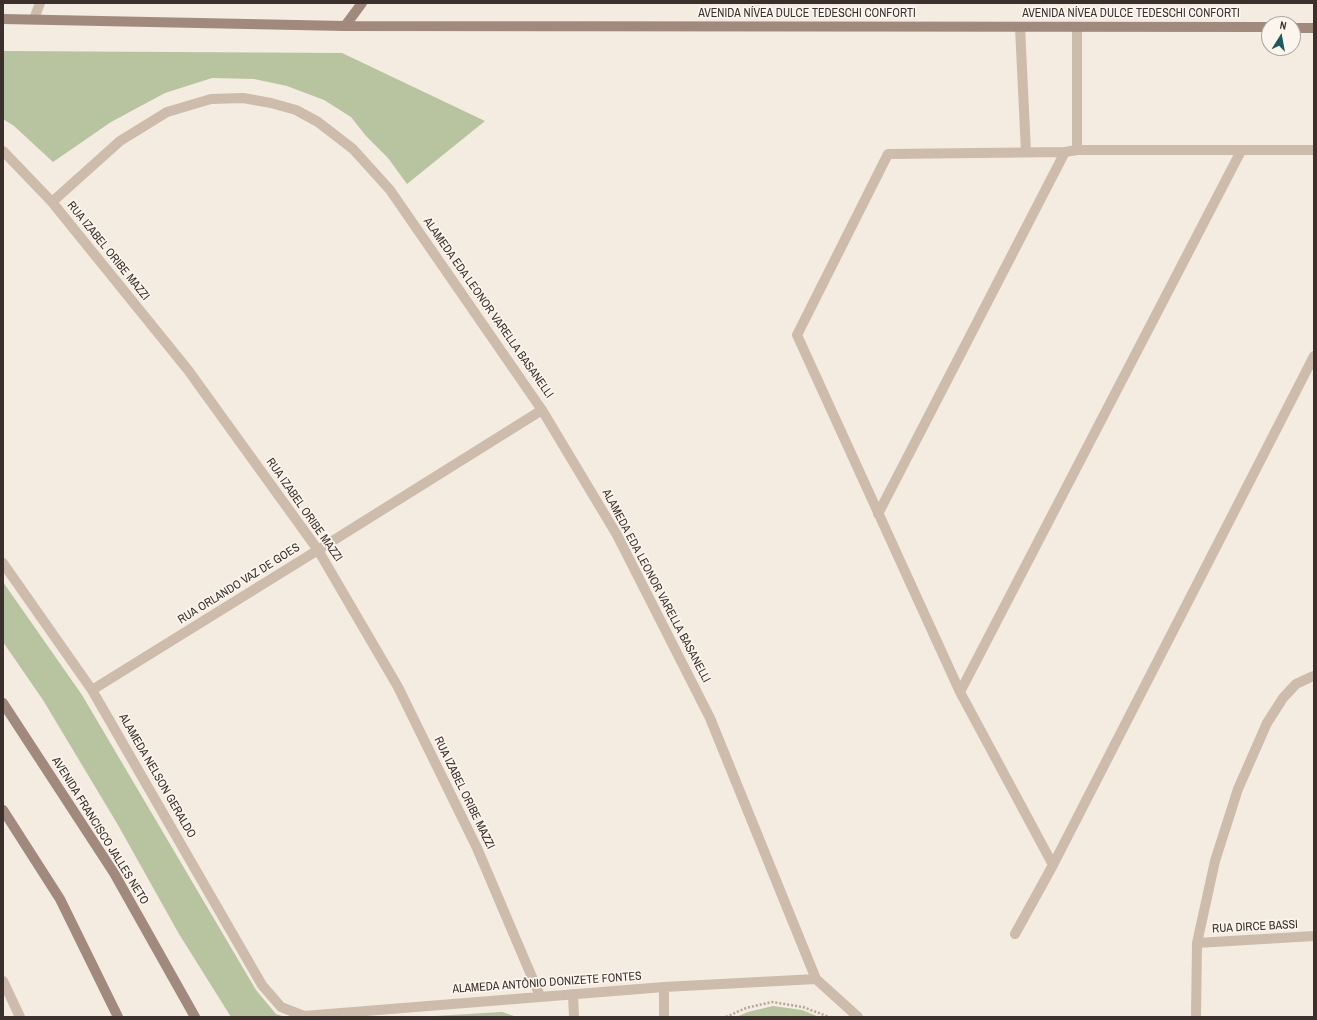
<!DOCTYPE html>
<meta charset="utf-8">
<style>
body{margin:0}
#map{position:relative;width:1317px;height:1020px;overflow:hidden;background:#f4ebe1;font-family:"Archivo Narrow",sans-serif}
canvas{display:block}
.frame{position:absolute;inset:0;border:4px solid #3b302b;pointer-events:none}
.north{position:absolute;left:1261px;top:16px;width:40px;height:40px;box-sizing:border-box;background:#fbf5ee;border:1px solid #aea6a0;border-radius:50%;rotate:11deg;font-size:11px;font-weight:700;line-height:16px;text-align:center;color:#3b302b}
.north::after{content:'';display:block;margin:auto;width:14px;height:18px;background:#1f5a5e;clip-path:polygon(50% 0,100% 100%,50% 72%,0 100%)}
</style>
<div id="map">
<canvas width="1317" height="1020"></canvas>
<div class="frame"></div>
<div class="north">N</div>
</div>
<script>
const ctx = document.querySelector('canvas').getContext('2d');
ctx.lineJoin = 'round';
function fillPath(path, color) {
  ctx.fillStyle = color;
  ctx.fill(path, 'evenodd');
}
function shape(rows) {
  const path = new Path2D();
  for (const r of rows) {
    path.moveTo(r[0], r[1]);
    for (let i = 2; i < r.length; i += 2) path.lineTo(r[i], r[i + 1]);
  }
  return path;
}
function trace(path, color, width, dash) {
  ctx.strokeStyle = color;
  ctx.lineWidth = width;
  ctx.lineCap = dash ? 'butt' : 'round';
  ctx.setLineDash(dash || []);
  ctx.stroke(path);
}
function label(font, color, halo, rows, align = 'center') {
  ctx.font = font + ' "Archivo Narrow",sans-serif';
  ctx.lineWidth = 3.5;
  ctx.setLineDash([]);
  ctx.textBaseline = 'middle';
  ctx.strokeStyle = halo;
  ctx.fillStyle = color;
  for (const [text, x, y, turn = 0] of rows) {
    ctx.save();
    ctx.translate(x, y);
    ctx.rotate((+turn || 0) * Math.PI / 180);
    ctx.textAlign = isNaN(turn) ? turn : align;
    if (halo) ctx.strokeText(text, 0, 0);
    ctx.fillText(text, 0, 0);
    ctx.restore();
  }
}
const green = shape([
 [3,51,342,53,485,121,407,184,388,158,366,136,351,117,324,100,287,86,254,79,212,78,165,93,111,122,53,162,14,126,3,119],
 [3,582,82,695,256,990,276,1014,285,1017,231,1017,179,934,118,825,43,700,3,642],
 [773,1006,802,1010,819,1017,736,1017,748,1012],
 [502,1012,517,1017,418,1017]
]);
const path = shape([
 [726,1017,746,1008,772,1002,803,1007,829,1017]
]);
const lane = shape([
 [34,19,40,3]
]);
const street = shape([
 [1020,27,1026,152],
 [1077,150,1077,27],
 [3,151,52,202,188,370,318,550,398,687,477,848,540,996],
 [52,202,120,141,167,112,211,99,243,98,271,103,296,110,318,122,353,149,390,190,542,410,617,535,710,718,816,979,858,1017],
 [878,514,1065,152],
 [3,563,92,690,262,985,281,1007,304,1016,664,987,816,979],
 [92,690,318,550,542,410],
 [960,692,1241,151],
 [1053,865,960,692,797,335,888,154,1065,152,1077,150,1314,150],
 [1015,934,1053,865,1314,356],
 [1197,943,1314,936],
 [3,981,20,1017],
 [664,987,664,1017],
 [573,994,574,1017],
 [1196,1017,1197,943,1215,861,1238,789,1267,723,1283,698,1296,684,1311,677,1314,676]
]);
const secondary = shape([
 [3,19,345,26,1269,27],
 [345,26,362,3],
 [1293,28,1314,28],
 [3,703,114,873,195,1017],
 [3,810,60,899,118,1017]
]);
const streetNames = [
 ["AVENIDA NÍVEA DULCE TEDESCHI CONFORTI",807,14],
 ["AVENIDA NÍVEA DULCE TEDESCHI CONFORTI",1131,14],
 ["RUA IZABEL ORIBE MAZZI",108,251,51],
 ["ALAMEDA EDA LEONOR VARELLA BASANELLI",488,308,55],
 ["RUA IZABEL ORIBE MAZZI",304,510,55],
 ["RUA ORLANDO VAZ DE GOES",239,584,-32],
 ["ALAMEDA EDA LEONOR VARELLA BASANELLI",656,586,62],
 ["ALAMEDA NELSON GERALDO",157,776,60],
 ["RUA IZABEL ORIBE MAZZI",464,793,64],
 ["AVENIDA FRANCISCO JALLES NETO",100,831,58],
 ["RUA DIRCE BASSI",1255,927,-3],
 ["ALAMEDA ANTÔNIO DONIZETE FONTES",547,983,-4]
];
fillPath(green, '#b8c4a0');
trace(path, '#b9a596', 2.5, [2, 2]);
trace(lane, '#cdbbac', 10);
trace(street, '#cdbbac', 10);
trace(secondary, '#a18a7d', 10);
label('12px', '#3b302b', '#fbf5ee', streetNames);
</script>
